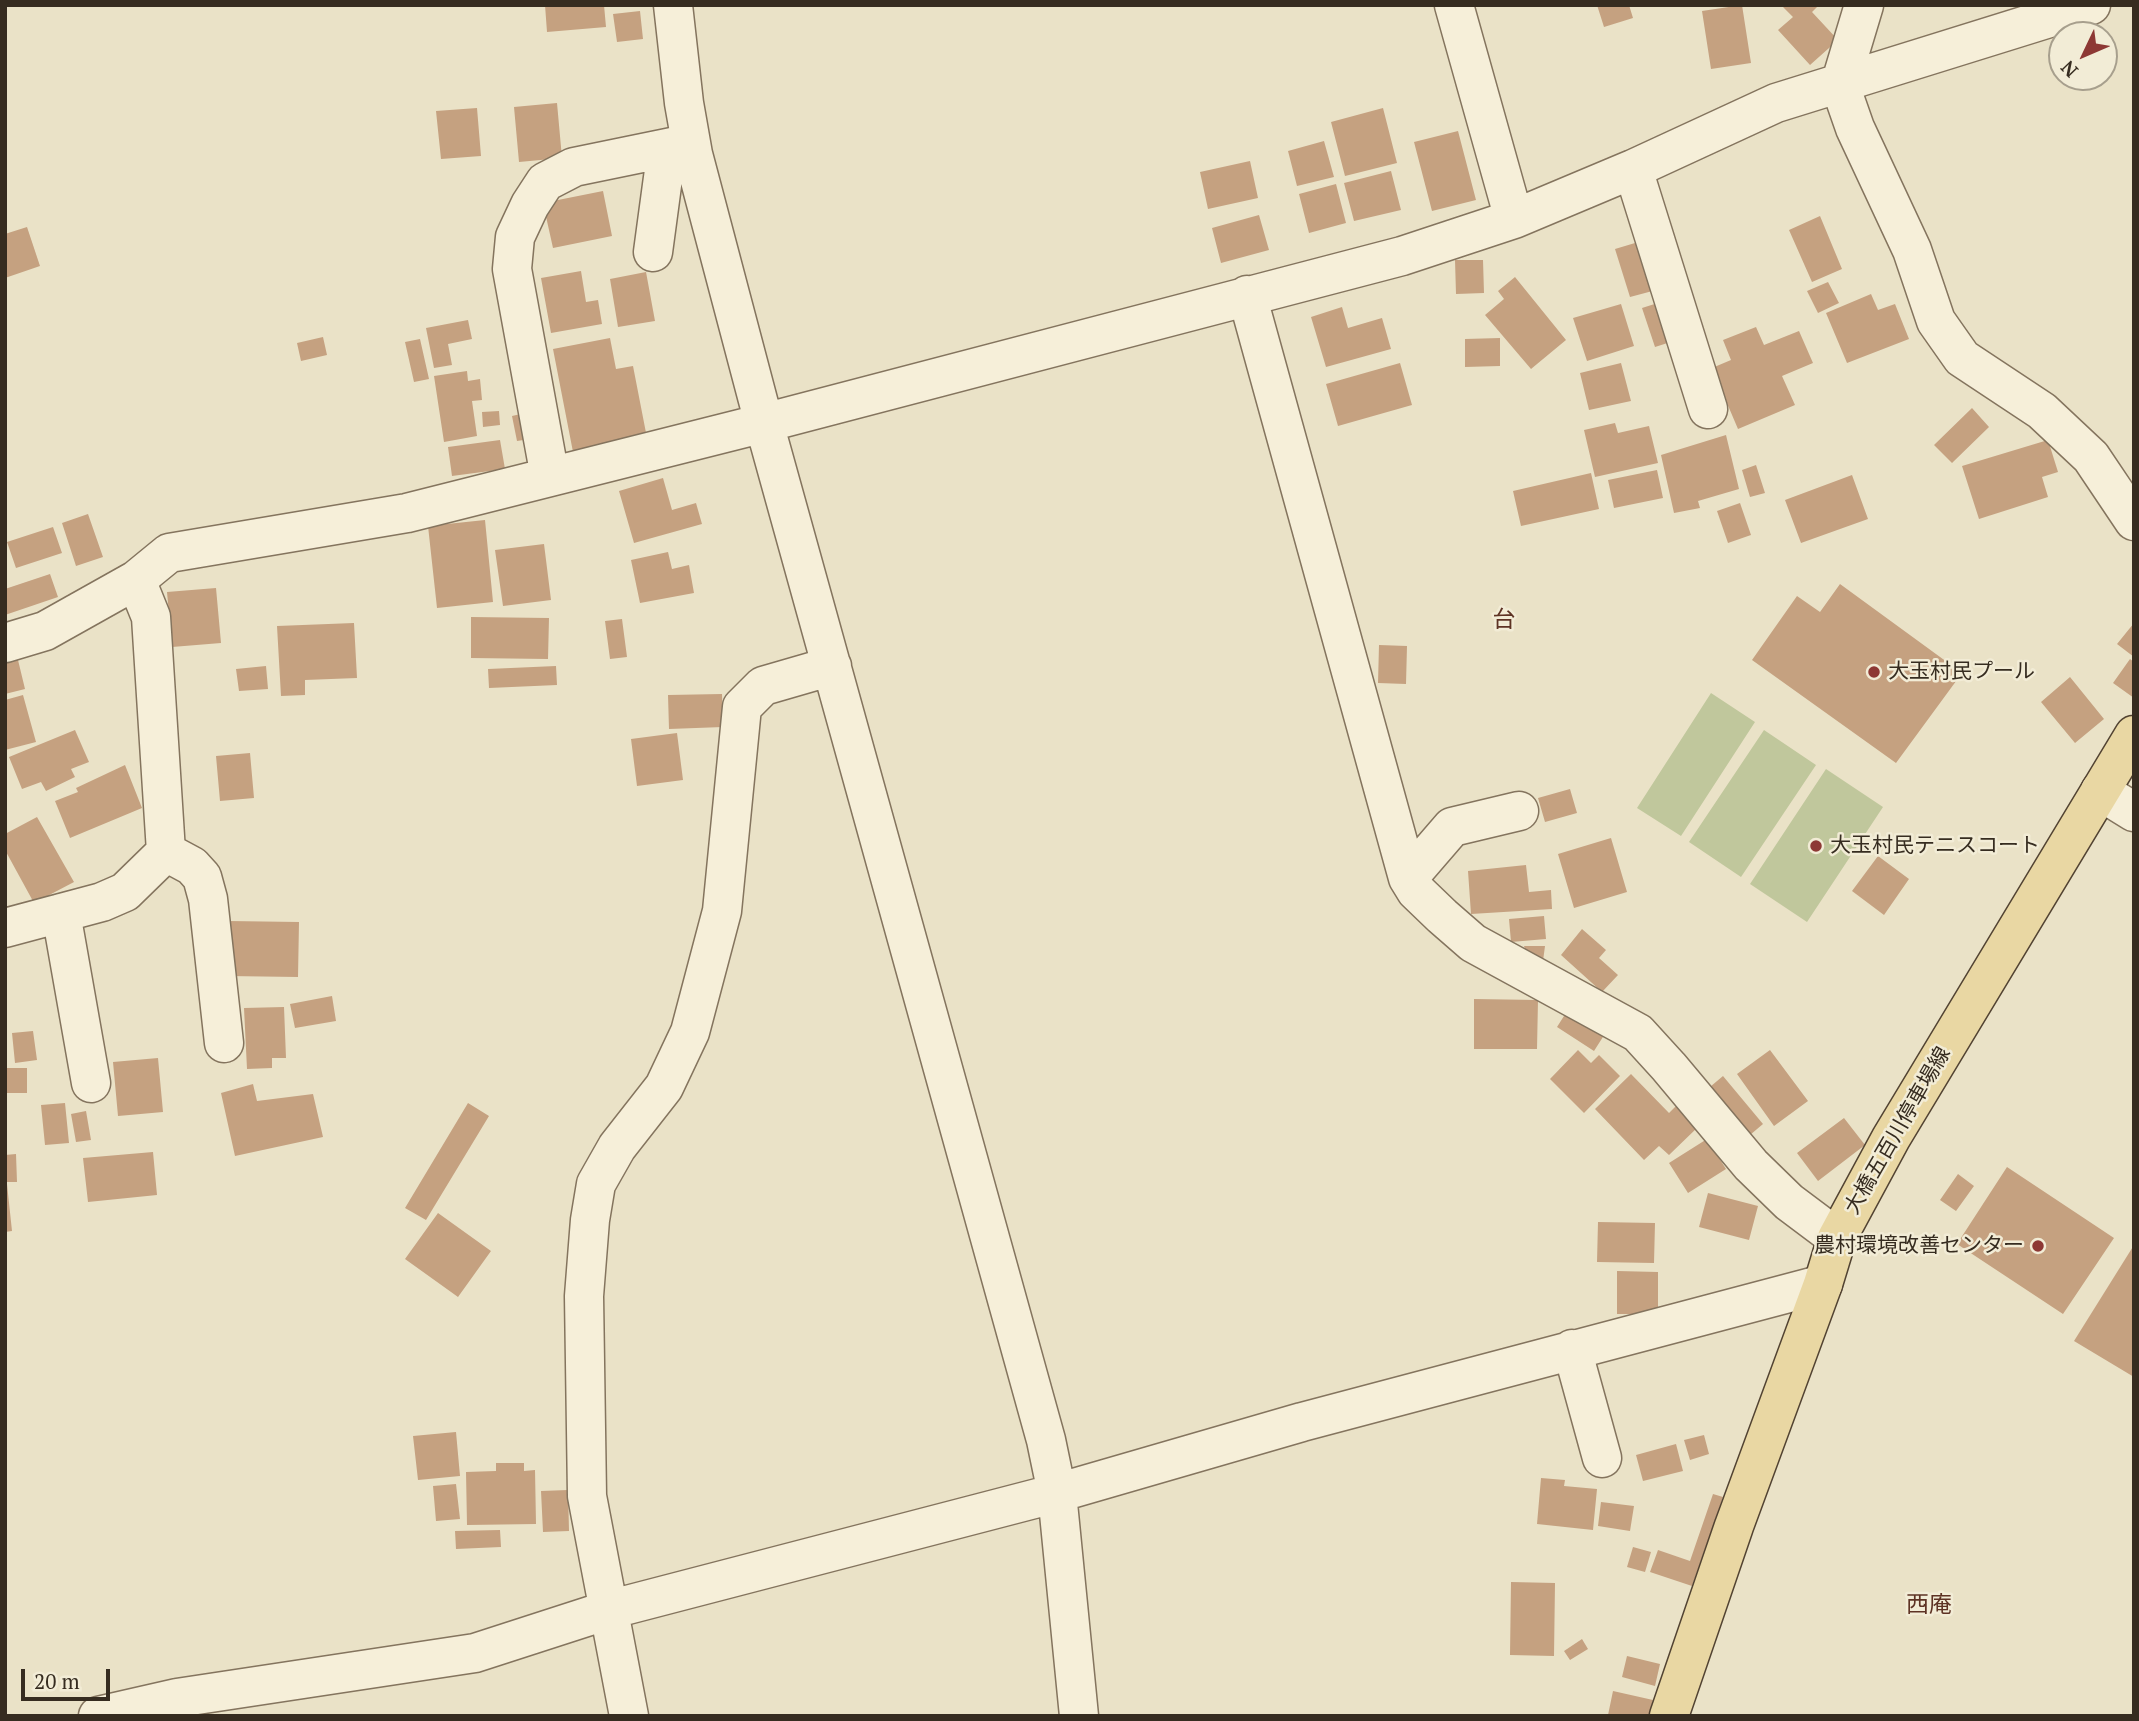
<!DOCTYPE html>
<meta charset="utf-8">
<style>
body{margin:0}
#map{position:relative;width:2139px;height:1721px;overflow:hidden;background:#eae2c7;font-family:"PT Serif",serif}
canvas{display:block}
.frame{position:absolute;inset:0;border:7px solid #362c20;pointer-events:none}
.north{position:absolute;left:2048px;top:21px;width:70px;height:70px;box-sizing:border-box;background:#f2ecd6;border:2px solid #a79f8d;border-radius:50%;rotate:226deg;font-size:19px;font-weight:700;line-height:28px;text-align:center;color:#362c20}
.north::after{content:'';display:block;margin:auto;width:24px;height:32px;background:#8d3834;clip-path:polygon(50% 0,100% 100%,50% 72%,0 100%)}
.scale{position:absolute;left:21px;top:1669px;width:89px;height:32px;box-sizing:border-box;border:4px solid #362c20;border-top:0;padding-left:9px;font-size:21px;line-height:24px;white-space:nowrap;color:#362c20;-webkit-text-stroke:5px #f2ecd6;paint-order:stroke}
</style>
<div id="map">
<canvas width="2139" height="1721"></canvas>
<div class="frame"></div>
<div class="north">N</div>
<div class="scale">20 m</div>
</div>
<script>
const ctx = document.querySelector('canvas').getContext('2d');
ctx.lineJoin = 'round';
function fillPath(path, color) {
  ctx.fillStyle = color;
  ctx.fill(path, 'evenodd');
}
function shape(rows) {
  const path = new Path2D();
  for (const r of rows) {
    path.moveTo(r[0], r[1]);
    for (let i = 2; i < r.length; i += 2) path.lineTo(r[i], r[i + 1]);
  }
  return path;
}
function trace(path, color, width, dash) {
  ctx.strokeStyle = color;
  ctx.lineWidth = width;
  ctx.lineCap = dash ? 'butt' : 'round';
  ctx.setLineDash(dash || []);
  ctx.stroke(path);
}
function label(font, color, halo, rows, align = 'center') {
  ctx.font = font + ' "PT Serif","Noto Sans JP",serif';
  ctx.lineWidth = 5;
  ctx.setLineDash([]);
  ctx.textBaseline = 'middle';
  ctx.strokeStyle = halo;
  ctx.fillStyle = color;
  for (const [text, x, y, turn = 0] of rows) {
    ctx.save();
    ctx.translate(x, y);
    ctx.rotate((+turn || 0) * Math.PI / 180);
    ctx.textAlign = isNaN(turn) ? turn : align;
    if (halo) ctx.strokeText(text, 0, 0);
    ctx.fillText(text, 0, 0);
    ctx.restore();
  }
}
const green = shape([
 [1711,693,1755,722,1681,836,1637,808],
 [1764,730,1816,765,1741,877,1689,842],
 [1826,769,1883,807,1807,922,1750,884]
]);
const building = shape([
 [545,5,604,5,606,27,547,32],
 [1597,5,1629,5,1633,18,1604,27],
 [1742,5,1751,63,1711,69,1702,11],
 [1784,5,1819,5,1812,12,1838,40,1810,65,1778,30,1793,17,1783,7],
 [640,11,643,39,617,42,613,14],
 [557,103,562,158,519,162,514,107],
 [477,108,481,156,441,159,436,111],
 [1383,108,1397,163,1345,176,1331,122],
 [1458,131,1476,200,1432,211,1414,142],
 [1324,141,1334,177,1297,186,1288,151],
 [1250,161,1258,198,1208,209,1200,172],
 [1391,171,1401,210,1354,221,1344,183],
 [1336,184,1346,223,1309,233,1299,194],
 [603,191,612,236,553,248,543,203],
 [1259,215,1269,250,1221,263,1212,228],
 [1820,216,1842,269,1812,282,1789,230],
 [27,227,40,266,5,278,5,234],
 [1645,240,1660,289,1630,297,1615,249],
 [1455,260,1483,260,1484,293,1456,294],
 [581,271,586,302,598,300,602,324,551,333,541,278],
 [646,272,655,321,618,327,610,279],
 [1515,277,1566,340,1531,369,1485,315,1504,299,1498,291],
 [1828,282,1839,303,1818,313,1807,291],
 [1871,294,1878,310,1895,304,1909,339,1847,363,1826,313],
 [1664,301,1677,340,1655,347,1642,308],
 [1621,304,1634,346,1587,361,1573,318],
 [1342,307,1348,328,1382,318,1391,349,1326,367,1311,317],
 [468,320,472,339,448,344,452,365,434,368,426,328],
 [1756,327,1764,345,1799,331,1813,363,1782,376,1795,405,1738,429,1712,368,1731,360,1723,340],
 [323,337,327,355,301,361,297,343],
 [610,338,616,369,633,366,647,438,573,452,553,349],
 [1500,338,1500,366,1465,367,1465,339],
 [420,339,429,379,414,382,405,342],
 [1400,363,1412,405,1338,426,1326,384],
 [1621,363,1631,401,1589,410,1580,373],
 [467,371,468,381,480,379,482,400,472,401,477,436,444,442,434,376],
 [1972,408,1989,427,1952,463,1934,445],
 [499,411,500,425,483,427,482,412],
 [525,413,530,439,517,441,512,416],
 [1615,423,1618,433,1649,426,1658,463,1595,477,1584,430],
 [1726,435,1739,489,1698,501,1700,508,1674,513,1661,455],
 [500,440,505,469,452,476,448,447],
 [2048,440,2058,472,2042,477,2048,497,1979,519,1962,466],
 [1756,465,1765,493,1750,497,1742,470],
 [1657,470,1663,498,1614,508,1608,480],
 [1591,473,1599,509,1521,526,1513,491],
 [1852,475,1868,519,1801,543,1785,500],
 [663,478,672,510,696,503,702,524,634,543,619,491],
 [1740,503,1751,535,1728,543,1717,511],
 [88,514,103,557,76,566,62,523],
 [485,520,493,602,437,608,428,526],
 [53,527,62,553,16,568,7,542],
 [544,544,551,600,503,606,495,550],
 [668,552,672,569,689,565,694,593,640,603,631,560],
 [50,574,58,597,5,615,5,589],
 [1840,584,1962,673,1896,763,1752,660,1797,596,1820,612],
 [216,588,221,643,172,647,167,592],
 [471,617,549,618,548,659,471,658],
 [622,619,627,657,610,659,605,621],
 [354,623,357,678,305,680,305,695,281,696,277,626],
 [2134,623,2134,657,2117,644],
 [1379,645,1407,646,1406,684,1378,683],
 [2130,659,2134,662,2134,698,2113,683],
 [18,660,25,689,5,694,5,663],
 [266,666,268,689,239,691,236,669],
 [556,666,557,685,489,688,488,669],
 [2070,677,2104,719,2075,743,2041,702],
 [722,694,723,727,669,729,668,695],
 [23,695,36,742,5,750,5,700],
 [75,730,89,762,71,769,75,777,46,791,41,782,22,789,9,757],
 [677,733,683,780,637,786,631,739],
 [250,753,254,798,220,801,216,756],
 [125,765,142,808,70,838,55,801,78,792,76,788],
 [1570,789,1577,813,1545,822,1538,798],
 [37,817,74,882,34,903,5,850,5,834],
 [1611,838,1627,892,1574,908,1558,854],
 [1878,856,1909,879,1884,915,1852,891],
 [1526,865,1529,892,1551,890,1552,909,1471,914,1468,871],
 [1544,916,1546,939,1511,942,1509,919],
 [228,921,299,922,298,977,227,976],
 [1582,929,1606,950,1599,958,1618,975,1602,992,1561,955],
 [1524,946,1545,946,1543,961,1526,952],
 [332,996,336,1021,295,1028,290,1004],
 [1474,999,1538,1000,1537,1049,1474,1049],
 [1571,1005,1608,1029,1594,1051,1557,1027],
 [284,1007,286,1058,272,1058,272,1068,247,1069,244,1008],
 [33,1031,37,1060,15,1063,12,1033],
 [1578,1050,1591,1063,1599,1055,1620,1076,1584,1113,1550,1079],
 [1770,1050,1808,1101,1774,1126,1737,1074],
 [158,1058,163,1112,118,1116,113,1062],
 [5,1068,27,1068,27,1093,5,1093],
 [1631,1074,1669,1113,1676,1106,1698,1127,1669,1155,1659,1146,1644,1160,1595,1109],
 [1723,1076,1763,1124,1744,1140,1704,1092],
 [253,1084,257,1101,313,1094,323,1137,235,1156,221,1093],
 [65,1103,69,1143,45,1145,41,1105],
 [468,1103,489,1116,426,1220,405,1208],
 [86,1111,91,1140,76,1142,71,1114],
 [1844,1118,1865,1145,1818,1181,1797,1153],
 [1707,1139,1726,1169,1688,1193,1669,1163],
 [153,1152,157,1195,88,1202,83,1158],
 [16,1154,17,1182,5,1182,5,1155],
 [2007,1167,2114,1238,2063,1314,1957,1244],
 [1958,1174,1974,1186,1956,1211,1940,1200],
 [5,1184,7,1184,12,1231,5,1232],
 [1708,1193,1758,1206,1749,1240,1699,1227],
 [438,1213,491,1251,458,1297,405,1259],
 [1598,1222,1655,1223,1654,1263,1597,1262],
 [2134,1245,2134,1377,2074,1341],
 [1617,1271,1658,1272,1658,1314,1617,1314],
 [456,1432,460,1476,418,1480,413,1436],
 [1704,1435,1709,1454,1690,1460,1684,1440],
 [1676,1444,1683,1471,1643,1481,1636,1455],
 [496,1463,524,1463,524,1471,535,1470,536,1524,467,1525,466,1472,496,1471],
 [1541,1478,1565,1480,1564,1486,1597,1489,1593,1530,1537,1524],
 [456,1484,460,1519,436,1521,433,1486],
 [568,1490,569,1531,543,1532,541,1491],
 [1713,1494,1723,1497,1692,1586,1650,1572,1658,1550,1690,1561],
 [1601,1502,1634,1506,1630,1531,1598,1526],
 [500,1530,501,1547,456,1549,455,1531],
 [1633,1547,1651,1552,1645,1572,1627,1567],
 [1511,1582,1555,1583,1554,1656,1510,1655],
 [1582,1639,1588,1649,1570,1660,1564,1651],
 [1627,1656,1660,1664,1655,1686,1622,1677],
 [1613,1691,1653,1700,1649,1716,1608,1715]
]);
const minor = shape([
 [673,5,684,103,693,154,764,423,1046,1440,1057,1493,1079,1716],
 [1454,5,1514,219],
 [1864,5,1840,85,1855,128,1912,250,1936,321,1962,358,2042,411,2091,457,2134,521],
 [1633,169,1708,409],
 [653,252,667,148],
 [1247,295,1408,878,1416,891,1442,916,1473,943,1638,1033,1669,1067,1751,1165,1789,1202,1837,1238],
 [550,477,512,269,515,237,530,205,545,182,574,167,691,143],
 [5,643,45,631,136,580,169,553,407,513,764,423,1402,256,1514,219,1633,169,1776,103,2091,5],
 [2100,791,2134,812],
 [166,852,192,866,202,877,208,899,224,1043],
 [1408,878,1452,827,1519,811],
 [61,913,91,1083],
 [5,928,102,902,125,892,166,852,151,617,136,580],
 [1572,1349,1602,1458],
 [98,1716,177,1698,475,1653,608,1610,1057,1493,1302,1422,1823,1284],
 [629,1716,587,1496,584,1296,590,1220,596,1184,617,1147,664,1087,690,1032,722,911,742,707,763,686,832,666]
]);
const major = shape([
 [1669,1716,1734,1526,1823,1284,1837,1238,1891,1138,2134,735]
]);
const markers = [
 [1874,672,7,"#8d3834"],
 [1816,846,7,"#8d3834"],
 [2038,1246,7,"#8d3834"]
];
const poiNames = [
 ["大玉村民プール",1888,672],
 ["大玉村民テニスコート",1830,846],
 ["農村環境改善センター",2024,1246,"right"]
];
const streetNames = [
 ["大橋五百川停車場線",1898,1131,-60]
];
const neighbourhoodNames = [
 ["台",1504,620],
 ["西庵",1929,1605]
];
fillPath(green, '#c0c79c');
fillPath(building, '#c5a180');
trace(minor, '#84745e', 41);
trace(major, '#524332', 41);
trace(minor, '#f6efd9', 38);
trace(major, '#e9d7a3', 38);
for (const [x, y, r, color] of markers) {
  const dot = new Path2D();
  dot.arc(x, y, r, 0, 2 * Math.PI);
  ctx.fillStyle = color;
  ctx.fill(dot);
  trace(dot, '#f2ecd6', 2.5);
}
label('21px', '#362c20', '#f2ecd6', poiNames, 'left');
label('21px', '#362c20', '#f2ecd6', streetNames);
label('23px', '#5e3324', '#f2ecd6', neighbourhoodNames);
</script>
